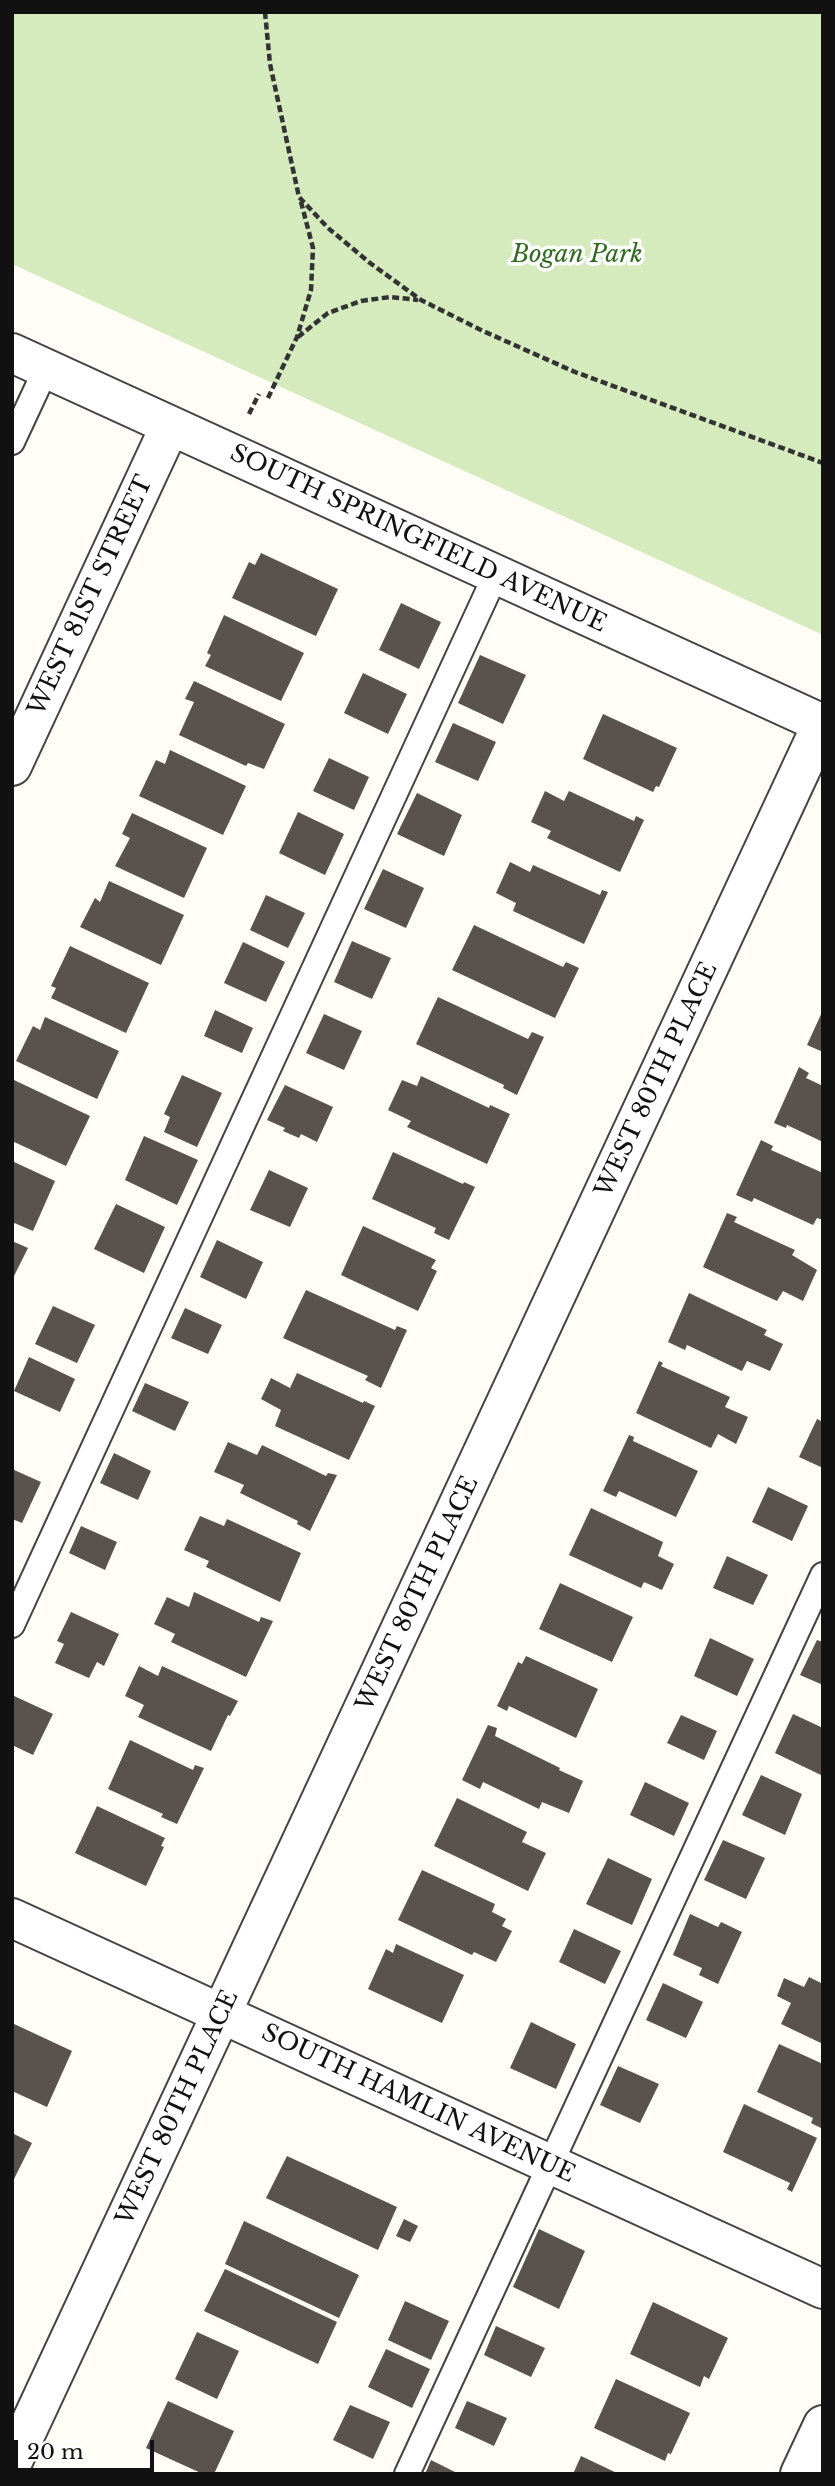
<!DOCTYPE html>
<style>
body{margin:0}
#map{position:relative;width:835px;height:2486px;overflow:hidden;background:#fffdf5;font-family:"Libre Baskerville",serif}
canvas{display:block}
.frame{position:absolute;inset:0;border:14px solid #111;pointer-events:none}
.scale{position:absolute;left:14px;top:2440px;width:140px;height:32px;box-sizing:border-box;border:4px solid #111;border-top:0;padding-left:9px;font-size:21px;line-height:24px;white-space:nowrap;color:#111;-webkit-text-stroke:5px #fff;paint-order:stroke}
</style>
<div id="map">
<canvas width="835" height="2486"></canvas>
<div class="frame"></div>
<div class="scale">20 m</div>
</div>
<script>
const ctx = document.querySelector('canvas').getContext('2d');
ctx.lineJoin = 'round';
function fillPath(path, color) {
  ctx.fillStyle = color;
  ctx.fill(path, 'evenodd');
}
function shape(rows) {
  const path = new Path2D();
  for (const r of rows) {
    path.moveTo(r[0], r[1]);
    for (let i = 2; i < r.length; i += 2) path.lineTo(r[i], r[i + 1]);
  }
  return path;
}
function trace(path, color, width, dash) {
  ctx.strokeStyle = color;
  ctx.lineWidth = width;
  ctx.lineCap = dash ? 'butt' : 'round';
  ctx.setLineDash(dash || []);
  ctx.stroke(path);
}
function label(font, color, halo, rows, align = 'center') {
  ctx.font = font + ' "Libre Baskerville",serif';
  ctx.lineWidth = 7;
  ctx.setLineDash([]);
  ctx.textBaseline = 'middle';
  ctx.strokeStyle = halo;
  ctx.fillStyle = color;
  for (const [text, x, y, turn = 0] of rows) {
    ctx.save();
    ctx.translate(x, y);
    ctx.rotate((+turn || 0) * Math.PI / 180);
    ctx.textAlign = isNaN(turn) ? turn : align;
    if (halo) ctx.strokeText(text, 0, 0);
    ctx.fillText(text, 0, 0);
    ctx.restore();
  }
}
const green = shape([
 [12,12,823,12,823,635,12,264]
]);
const building = shape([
 [261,553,338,589,316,636,232,598,249,562,255,565],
 [401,603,441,622,419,669,379,650],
 [224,615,304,653,281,701,205,666,211,655,207,653],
 [480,655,526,675,503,724,458,703],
 [363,673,407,694,388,734,344,713],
 [194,681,285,724,264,769,248,763,246,766,179,735,194,702,185,699],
 [603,714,677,748,659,787,656,786,653,792,583,759],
 [453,723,496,742,478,781,435,762],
 [170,750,246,786,223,835,139,796,156,760,165,764],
 [329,758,369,777,354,810,313,791],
 [545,791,564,801,569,791,634,821,636,816,644,820,620,872,547,838,551,831,531,822],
 [417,793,462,815,444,856,397,834],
 [298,812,344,834,325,875,279,853],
 [132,813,207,848,184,898,115,866,130,838,122,834],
 [510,862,530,872,533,865,600,895,602,890,608,892,584,944,513,911,516,903,496,893],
 [383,869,424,888,406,928,364,909],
 [109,881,184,915,161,965,80,927,95,898,100,902],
 [266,895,305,913,288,948,250,930],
 [474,925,563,967,566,962,579,968,555,1018,452,970],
 [352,941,391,958,372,999,334,982],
 [243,942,285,962,266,1002,224,983],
 [70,946,149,983,126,1033,51,998,56,988,51,986],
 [438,997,528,1039,532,1032,544,1037,517,1095,503,1088,504,1085,416,1044],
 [215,1010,253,1028,242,1053,204,1036],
 [823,1010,823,1052,807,1045],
 [324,1014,362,1031,344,1070,306,1053],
 [45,1017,119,1051,97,1099,16,1061,33,1026,40,1030],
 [799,1067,809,1073,806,1078,823,1086,823,1142,787,1125,786,1128,774,1123],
 [182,1075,222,1093,197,1147,164,1132,170,1117,164,1114],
 [421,1076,489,1108,490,1105,510,1114,487,1164,407,1127,411,1121,388,1110,402,1080,417,1086],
 [14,1080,90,1116,66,1166,12,1141],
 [285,1085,333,1107,317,1142,301,1134,299,1138,283,1131,285,1128,267,1120],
 [144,1136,198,1160,177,1205,125,1180],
 [761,1140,773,1146,771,1150,823,1173,823,1220,817,1218,813,1225,754,1198,752,1202,736,1195],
 [393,1152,463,1184,464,1182,475,1187,449,1240,434,1233,436,1228,372,1199],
 [12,1161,55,1181,33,1231,12,1222],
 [269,1170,308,1188,290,1227,250,1210],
 [116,1204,165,1227,144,1273,94,1249],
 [727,1213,737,1217,734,1222,795,1250,792,1255,817,1270,803,1301,783,1291,777,1301,703,1267],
 [363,1226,436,1260,431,1268,437,1271,418,1311,341,1275],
 [217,1240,263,1262,246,1299,200,1277],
 [12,1241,28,1248,12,1280],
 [306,1290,395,1330,397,1326,407,1330,381,1388,365,1380,368,1376,283,1338],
 [689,1293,767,1330,764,1335,783,1344,770,1371,747,1361,742,1371,687,1345,685,1350,668,1342],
 [53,1306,95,1325,77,1363,35,1344],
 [185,1308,222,1325,208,1354,171,1338],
 [29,1357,75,1379,60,1412,14,1391],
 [659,1361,663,1363,661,1366,730,1397,725,1407,748,1417,736,1444,718,1434,711,1448,636,1413],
 [297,1373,363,1403,364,1401,375,1406,349,1460,275,1426,281,1410,261,1399,271,1378,290,1388],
 [145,1383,189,1402,175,1431,132,1411],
 [817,1419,823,1422,823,1468,799,1457],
 [629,1435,634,1437,633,1441,698,1471,676,1517,619,1491,616,1497,603,1491],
 [228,1442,257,1455,262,1445,326,1476,328,1473,337,1475,310,1531,297,1524,298,1521,240,1493,244,1485,214,1472],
 [114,1453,151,1471,138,1500,100,1483],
 [12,1469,41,1482,22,1523,12,1519],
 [768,1487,808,1506,792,1541,752,1522],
 [591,1508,663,1542,658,1556,674,1564,662,1590,644,1582,641,1588,569,1555],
 [200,1516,224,1526,227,1519,301,1553,280,1602,206,1567,209,1561,184,1550],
 [81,1526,117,1542,105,1570,69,1553],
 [727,1556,768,1575,753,1605,713,1588],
 [560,1583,633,1617,612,1662,539,1629],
 [194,1592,259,1622,261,1617,273,1621,246,1677,171,1642,175,1634,154,1624,167,1597,189,1607],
 [71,1612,119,1634,104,1666,97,1662,89,1678,55,1663,64,1644,57,1641],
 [710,1638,754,1659,737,1696,694,1676],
 [817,1640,823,1642,823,1685,800,1675],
 [526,1656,598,1689,576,1738,509,1706,507,1711,497,1706,518,1662,522,1664],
 [139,1666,158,1676,162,1666,238,1701,230,1716,228,1715,211,1751,138,1717,144,1705,125,1696],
 [12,1695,53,1714,33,1755,12,1745],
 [793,1714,823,1728,823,1770,821,1775,775,1753],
 [681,1715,717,1731,704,1760,667,1743],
 [488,1725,497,1728,495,1736,560,1768,559,1770,583,1781,569,1813,542,1802,539,1809,483,1782,480,1789,462,1780],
 [130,1740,193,1770,195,1765,204,1768,177,1824,161,1817,163,1814,108,1789],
 [761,1775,802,1794,785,1835,742,1815],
 [645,1782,689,1803,674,1836,630,1815],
 [457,1798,527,1832,522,1842,546,1853,528,1891,434,1846],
 [97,1806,165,1838,161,1846,164,1847,146,1886,75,1853],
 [723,1840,765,1858,746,1899,704,1880],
 [608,1858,652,1879,632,1925,586,1904],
 [422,1870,495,1904,492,1912,506,1919,502,1926,512,1931,496,1962,474,1952,472,1955,398,1920],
 [690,1914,718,1927,721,1922,742,1932,718,1984,699,1975,702,1968,673,1955],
 [574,1929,621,1951,605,1984,559,1962],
 [396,1944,464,1975,442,2023,368,1989,386,1949,393,1953],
 [809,1977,823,1984,823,2044,781,2024,791,2003,777,1996,784,1978,804,1987],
 [663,1983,703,2002,686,2038,646,2020],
 [531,2022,576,2044,556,2089,510,2068],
 [12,2023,72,2051,47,2107,12,2091],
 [779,2044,823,2064,823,2129,811,2123,813,2118,757,2092],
 [618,2066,659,2084,640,2123,600,2105],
 [744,2104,817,2138,792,2192,787,2189,790,2183,723,2152],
 [12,2133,32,2143,12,2183],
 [287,2156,397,2207,378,2250,266,2198],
 [404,2219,418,2226,410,2242,396,2236],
 [244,2221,359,2275,339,2318,225,2264],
 [539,2229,585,2251,559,2309,513,2287],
 [225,2269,337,2322,318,2364,204,2311],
 [405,2301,449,2321,431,2360,388,2340],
 [653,2302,728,2338,709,2379,704,2376,700,2387,630,2354],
 [496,2326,545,2348,531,2377,484,2355],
 [197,2332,239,2351,217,2399,175,2379],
 [386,2349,430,2369,412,2408,368,2387],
 [616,2379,690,2413,671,2454,668,2453,665,2461,594,2428],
 [168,2401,234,2431,214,2474,203,2474,146,2448],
 [467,2401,507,2418,494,2446,455,2428],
 [350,2405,390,2422,373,2459,333,2440],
 [581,2456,619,2474,573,2474],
 [431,2460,459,2474,425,2474]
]);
const path = shape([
 [265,12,270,64,299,197,328,228,370,263,421,300,483,331,575,372,823,463],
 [298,337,328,313,361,301,390,297,418,300],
 [268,398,297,337,311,290,313,248,300,198],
 [249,414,259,394]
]);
const lane = shape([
 [12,442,46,369],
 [12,1625,496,574],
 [407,2474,823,1575]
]);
const street = shape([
 [12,353,823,724],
 [12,766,170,426],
 [12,1918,823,2289],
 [12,2463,822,724],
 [800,2474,823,2425]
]);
const parkNames = [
 ["Bogan Park",577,255]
];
const streetNames = [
 ["SOUTH SPRINGFIELD AVENUE",418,539,25],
 ["WEST 81ST STREET",91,596,-65],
 ["WEST 80TH PLACE",657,1080,-65],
 ["WEST 80TH PLACE",418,1594,-65],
 ["SOUTH HAMLIN AVENUE",418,2104,25],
 ["WEST 80TH PLACE",178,2108,-65]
];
fillPath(green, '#d5ebbd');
fillPath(building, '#5a524d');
trace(lane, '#444', 28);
trace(street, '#444', 42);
trace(path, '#333', 4.5, [7, 3.5]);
trace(lane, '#fff', 24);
trace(street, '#fff', 38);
label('italic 24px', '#2f6b1f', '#fff', parkNames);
label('24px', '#111', '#fff', streetNames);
</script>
